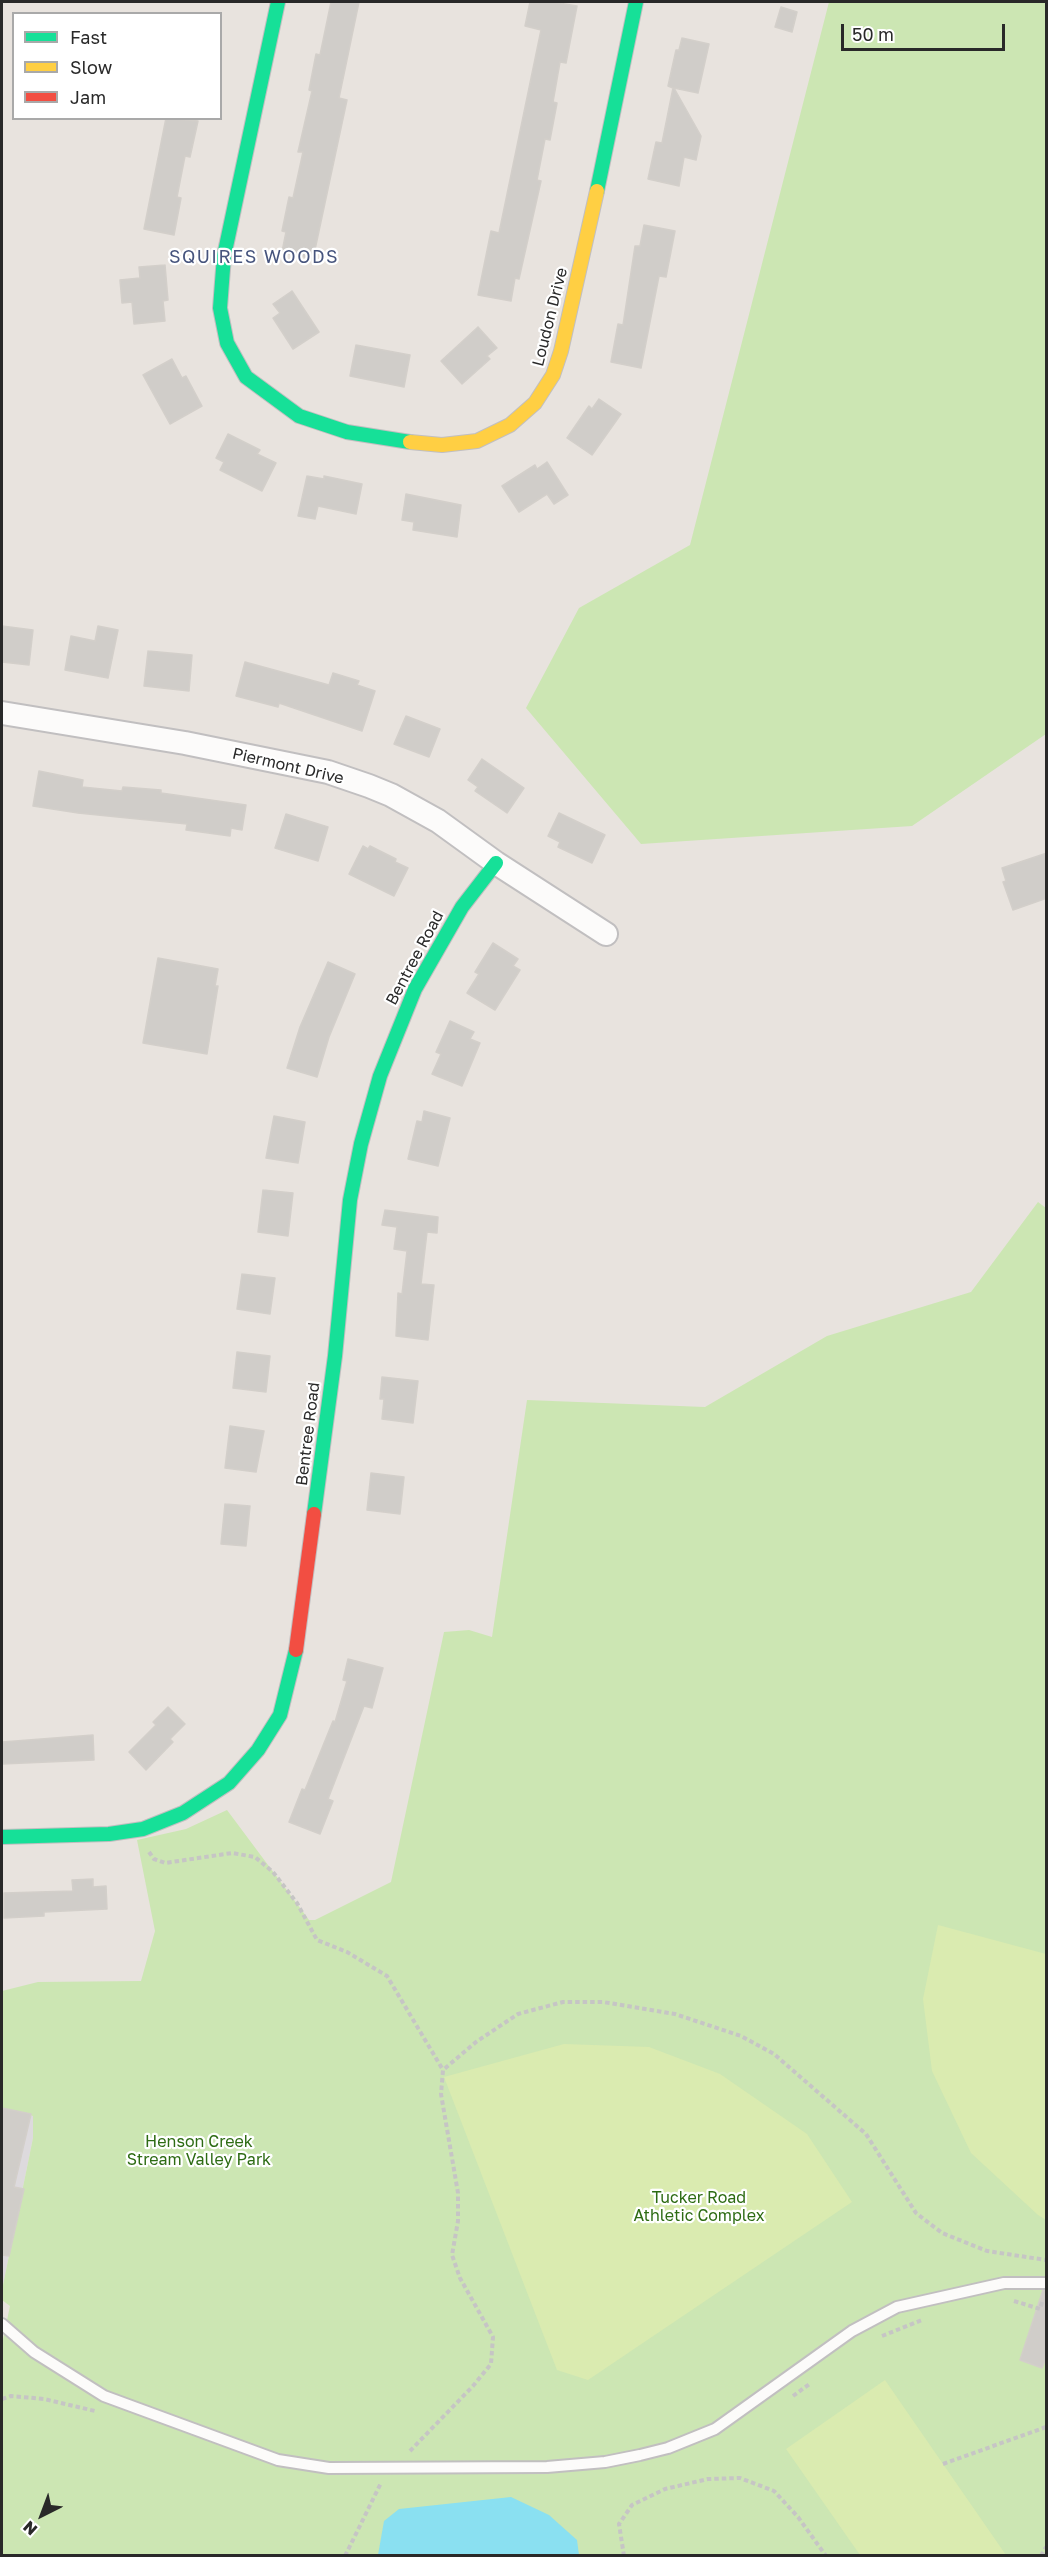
<!DOCTYPE html>
<style>
body{margin:0}
#map{position:relative;width:1048px;height:2557px;overflow:hidden;background:#e8e3de;font-family:"Golos Text",sans-serif}
canvas{display:block}
.frame{position:absolute;inset:0;border:3px solid #292929;pointer-events:none}
.legend{position:absolute;left:12px;top:12px;width:210px;height:108px;box-sizing:border-box;background:#fff;border:2px solid #a9a9a9;margin:0;padding:8px 10px;list-style:none;font-size:18px;color:#292929}
.legend li{display:flex;align-items:center;gap:12px;height:30px}
.legend b{width:30px;border:2px solid #a9a9a9}
.north{position:absolute;left:12px;top:2485px;width:60px;height:60px;-webkit-text-stroke:4px #fff;paint-order:stroke;rotate:222deg;font-size:16px;font-weight:700;line-height:24px;text-align:center;color:#292929}
.north::after{content:'';display:block;margin:auto;width:21px;height:27px;background:#292929;clip-path:polygon(50% 0,100% 100%,50% 72%,0 100%)}
.scale{position:absolute;left:841px;top:24px;width:164px;height:27px;box-sizing:border-box;border:3px solid #292929;border-top:0;padding-left:8px;font-size:18px;line-height:21px;white-space:nowrap;color:#292929;-webkit-text-stroke:4px #fff;paint-order:stroke}
</style>
<div id="map">
<canvas width="1048" height="2557"></canvas>
<div class="frame"></div>
<ul class="legend">
<li><b style="height:8px;background:#16e098"></b>Fast</li>
<li><b style="height:8px;background:#ffcf43"></b>Slow</li>
<li><b style="height:8px;background:#f24e42"></b>Jam</li>
</ul>
<div class="north">N</div>
<div class="scale">50 m</div>
</div>
<script>
const ctx = document.querySelector('canvas').getContext('2d');
ctx.lineJoin = 'round';
function fillPath(path, color) {
  ctx.fillStyle = color;
  ctx.fill(path, 'evenodd');
}
function shape(rows) {
  const path = new Path2D();
  for (const r of rows) {
    path.moveTo(r[0], r[1]);
    for (let i = 2; i < r.length; i += 2) path.lineTo(r[i], r[i + 1]);
  }
  return path;
}
function trace(path, color, width, dash) {
  ctx.strokeStyle = color;
  ctx.lineWidth = width;
  ctx.lineCap = dash ? 'butt' : 'round';
  ctx.setLineDash(dash || []);
  ctx.stroke(path);
}
function label(font, color, halo, rows, align = 'center') {
  ctx.font = font + ' "Golos Text",sans-serif';
  ctx.lineWidth = 4.5;
  ctx.setLineDash([]);
  ctx.textBaseline = 'middle';
  ctx.strokeStyle = halo;
  ctx.fillStyle = color;
  for (const [text, x, y, turn = 0] of rows) {
    ctx.save();
    ctx.translate(x, y);
    ctx.rotate((+turn || 0) * Math.PI / 180);
    ctx.textAlign = isNaN(turn) ? turn : align;
    if (halo) ctx.strokeText(text, 0, 0);
    ctx.fillText(text, 0, 0);
    ctx.restore();
  }
}
const industrial = shape([
 [2,2108,33,2116,33,2138,2,2290]
]);
const green = shape([
 [829,2,1046,2,1046,734,912,826,641,844,526,708,579,608,690,545],
 [1038,1202,1046,1208,1046,2555,2,2555,2,2344,10,2306,2,2300,2,2290,33,2138,33,2116,2,2108,2,1991,38,1982,141,1981,155,1931,137,1840,186,1829,227,1810,309,1920,315,1920,391,1882,444,1632,469,1630,492,1637,527,1400,705,1407,827,1336,971,1292]
]);
const pitch = shape([
 [938,1925,1046,1954,1046,2220,1038,2215,971,2153,932,2071,923,1999],
 [564,2044,649,2047,720,2074,807,2134,852,2202,588,2380,557,2370,444,2077],
 [885,2380,943,2464,1006,2555,860,2555,786,2449]
]);
const water = shape([
 [511,2497,549,2515,577,2540,579,2555,378,2555,384,2521,399,2509]
]);
const building = shape([
 [331,2,359,2,339,98,347,100,313,259,282,252,286,232,282,231,289,197,293,198,303,152,298,152,312,91,309,90,316,54,320,55,331,2],
 [530,2,553,2,577,6,566,63,560,62,553,102,557,103,550,140,545,139,537,180,541,181,519,279,515,278,511,301,478,295,491,231,499,233,541,30,525,26,530,2],
 [781,7,797,12,792,32,775,27,781,7],
 [682,38,709,44,698,93,674,88,701,136,696,160,684,157,679,186,648,179,656,142,662,143,673,88,668,86,676,50,679,50,682,38],
 [166,118,198,121,190,157,185,156,177,197,181,198,174,235,144,229,166,118],
 [644,225,675,231,666,277,659,276,641,368,611,362,618,324,623,325,635,246,640,246,644,225],
 [165,265,168,300,163,301,165,321,134,324,132,302,122,303,120,280,140,278,139,267,165,265],
 [292,291,319,332,293,349,273,318,280,313,273,304,292,291],
 [478,327,497,348,487,356,490,359,462,384,441,361,478,327],
 [356,345,410,355,404,387,350,376,356,345],
 [172,359,182,378,186,376,202,406,170,424,143,375,172,359],
 [599,399,621,414,592,455,567,438,589,406,592,409,599,399],
 [228,434,260,450,257,454,276,463,262,491,220,470,224,462,216,458,228,434],
 [547,462,568,495,554,504,547,494,519,512,502,486,535,465,537,469,547,462],
 [307,476,324,479,324,476,362,484,356,514,318,506,315,519,298,516,307,476],
 [406,494,461,505,457,537,413,530,414,522,402,520,406,494],
 [2,626,33,630,29,665,2,662,2,626],
 [98,626,118,630,108,678,65,670,71,636,95,641,98,626],
 [148,651,192,655,189,691,144,686,148,651],
 [245,662,329,685,333,673,359,681,357,685,375,691,362,731,279,703,278,707,236,696,245,662],
 [406,716,440,729,429,757,394,744,406,716],
 [482,759,524,788,507,813,475,791,478,787,468,780,482,759],
 [39,771,83,780,82,787,122,791,123,787,161,790,161,793,246,805,242,830,231,828,230,836,186,830,187,824,78,813,33,806,39,771],
 [559,813,605,835,592,863,558,847,560,842,548,836,559,813],
 [286,814,328,827,318,861,275,848,286,814],
 [363,846,368,849,370,846,396,859,395,862,408,868,394,896,349,874,363,846],
 [1047,853,1047,898,1013,910,1003,882,1006,881,1002,868,1047,853],
 [493,943,518,959,513,966,520,970,495,1010,467,993,479,974,475,972,493,943],
 [158,958,218,969,215,986,218,986,207,1054,143,1043,158,958],
 [328,962,355,974,329,1037,317,1077,287,1068,300,1027,328,962],
 [450,1021,474,1032,470,1039,480,1043,462,1086,432,1074,441,1054,436,1052,450,1021],
 [424,1111,450,1118,438,1166,408,1159,417,1121,422,1122,424,1111],
 [274,1116,305,1122,298,1163,266,1158,274,1116],
 [263,1190,293,1193,288,1236,258,1232,263,1190],
 [385,1210,438,1217,437,1233,427,1232,421,1284,434,1285,428,1340,396,1336,398,1293,402,1294,407,1251,394,1249,397,1227,382,1225,385,1210],
 [242,1274,275,1278,270,1314,237,1309,242,1274],
 [237,1352,270,1356,266,1392,233,1388,237,1352],
 [382,1377,418,1381,413,1423,382,1419,384,1399,380,1399,382,1377],
 [230,1426,264,1431,256,1472,225,1468,230,1426],
 [371,1473,404,1477,400,1514,367,1510,371,1473],
 [225,1504,250,1506,246,1546,221,1544,225,1504],
 [348,1659,383,1668,372,1708,364,1706,328,1799,333,1801,320,1834,289,1822,302,1789,305,1790,333,1721,335,1722,347,1681,343,1680,348,1659],
 [168,1707,185,1724,170,1739,173,1742,146,1770,129,1752,156,1725,153,1722,168,1707],
 [93,1735,94,1760,2,1764,2,1742,93,1735],
 [93,1879,93,1887,106,1886,107,1909,44,1912,44,1916,4,1918,4,1893,73,1891,72,1880,93,1879],
 [2,2108,31,2114,14,2187,24,2189,9,2256,2,2255,2,2108],
 [1043,2290,1047,2290,1047,2356,1042,2368,1020,2360,1043,2290]
]);
const path = shape([
 [149,1852,154,1859,165,1863,232,1853,255,1857,273,1872,297,1903,317,1940,347,1952,387,1976,443,2070],
 [1014,2301,1040,2309,1043,2299],
 [882,2336,922,2320],
 [793,2396,811,2383],
 [2,2399,11,2396,44,2399,95,2411],
 [410,2451,473,2386,491,2364,493,2337,460,2278,452,2255,458,2221,458,2193,441,2094,443,2070,476,2042,518,2014,563,2002,603,2002,675,2014,741,2036,774,2054,866,2134,916,2213,942,2233,987,2251,1046,2260],
 [943,2464,1046,2427],
 [345,2556,381,2483],
 [624,2556,619,2524,632,2505,665,2489,708,2479,740,2478,774,2491,798,2517,826,2556],
 [1041,2556,1046,2547]
]);
const lane = shape([
 [2,2324,34,2352,104,2396,278,2460,329,2468,547,2467,605,2462,640,2455,668,2448,715,2429,852,2331,897,2307,1004,2283,1046,2283]
]);
const street = shape([
 [2,713,185,743,328,772,369,786,391,795,438,821,496,863,606,934]
]);
const fast = shape([
 [278,2,224,256,220,308,227,343,246,377,299,416,347,432,410,442],
 [597,191,636,2],
 [314,1514,335,1356,350,1200,361,1144,380,1076,415,989,462,907,496,863],
 [2,1837,109,1834,143,1829,183,1813,229,1783,258,1750,280,1715,296,1650]
]);
const slow = shape([
 [410,442,442,445,477,441,510,425,535,403,553,375,561,351,597,191]
]);
const jam = shape([
 [296,1650,314,1514]
]);
const streetNames = [
 ["Loudon Drive",550,317,-76],
 ["Piermont Drive",288,766,13],
 ["Bentree Road",415,958,-62],
 ["Bentree Road",308,1434,-83]
];
const parkNames = [
 ["Henson Creek",199,2142],
 ["Stream Valley Park",199,2160],
 ["Tucker Road",699,2198],
 ["Athletic Complex",699,2216]
];
const neighbourhoodNames = [
 ["SQUIRES WOODS",254,257]
];
fillPath(industrial, '#dddadd');
fillPath(green, '#cce6b3');
fillPath(pitch, '#daebb0');
fillPath(water, '#8ae0f1');
fillPath(building, '#d0cdc9');
trace(building, '#d3cfca', 1.5);
trace(lane, '#c1bfc0', 14);
trace(street, '#c1bfc0', 26);
trace(fast, '#c1bfc0', 16);
trace(slow, '#c1bfc0', 16);
trace(jam, '#c1bfc0', 16);
trace(path, '#c6c5c5', 4, [4.5, 3]);
trace(lane, '#fcfbfa', 10);
trace(street, '#fcfbfa', 22);
trace(fast, '#16e098', 14);
trace(slow, '#ffcf43', 14);
trace(jam, '#f24e42', 14);
label('16px', '#292929', '#fff', streetNames);
label('16px', '#2d6b13', '#fff', parkNames);
ctx.letterSpacing = '1.5px';
label('18px', '#46547d', '#fff', neighbourhoodNames);
ctx.letterSpacing = '0px';
</script>
